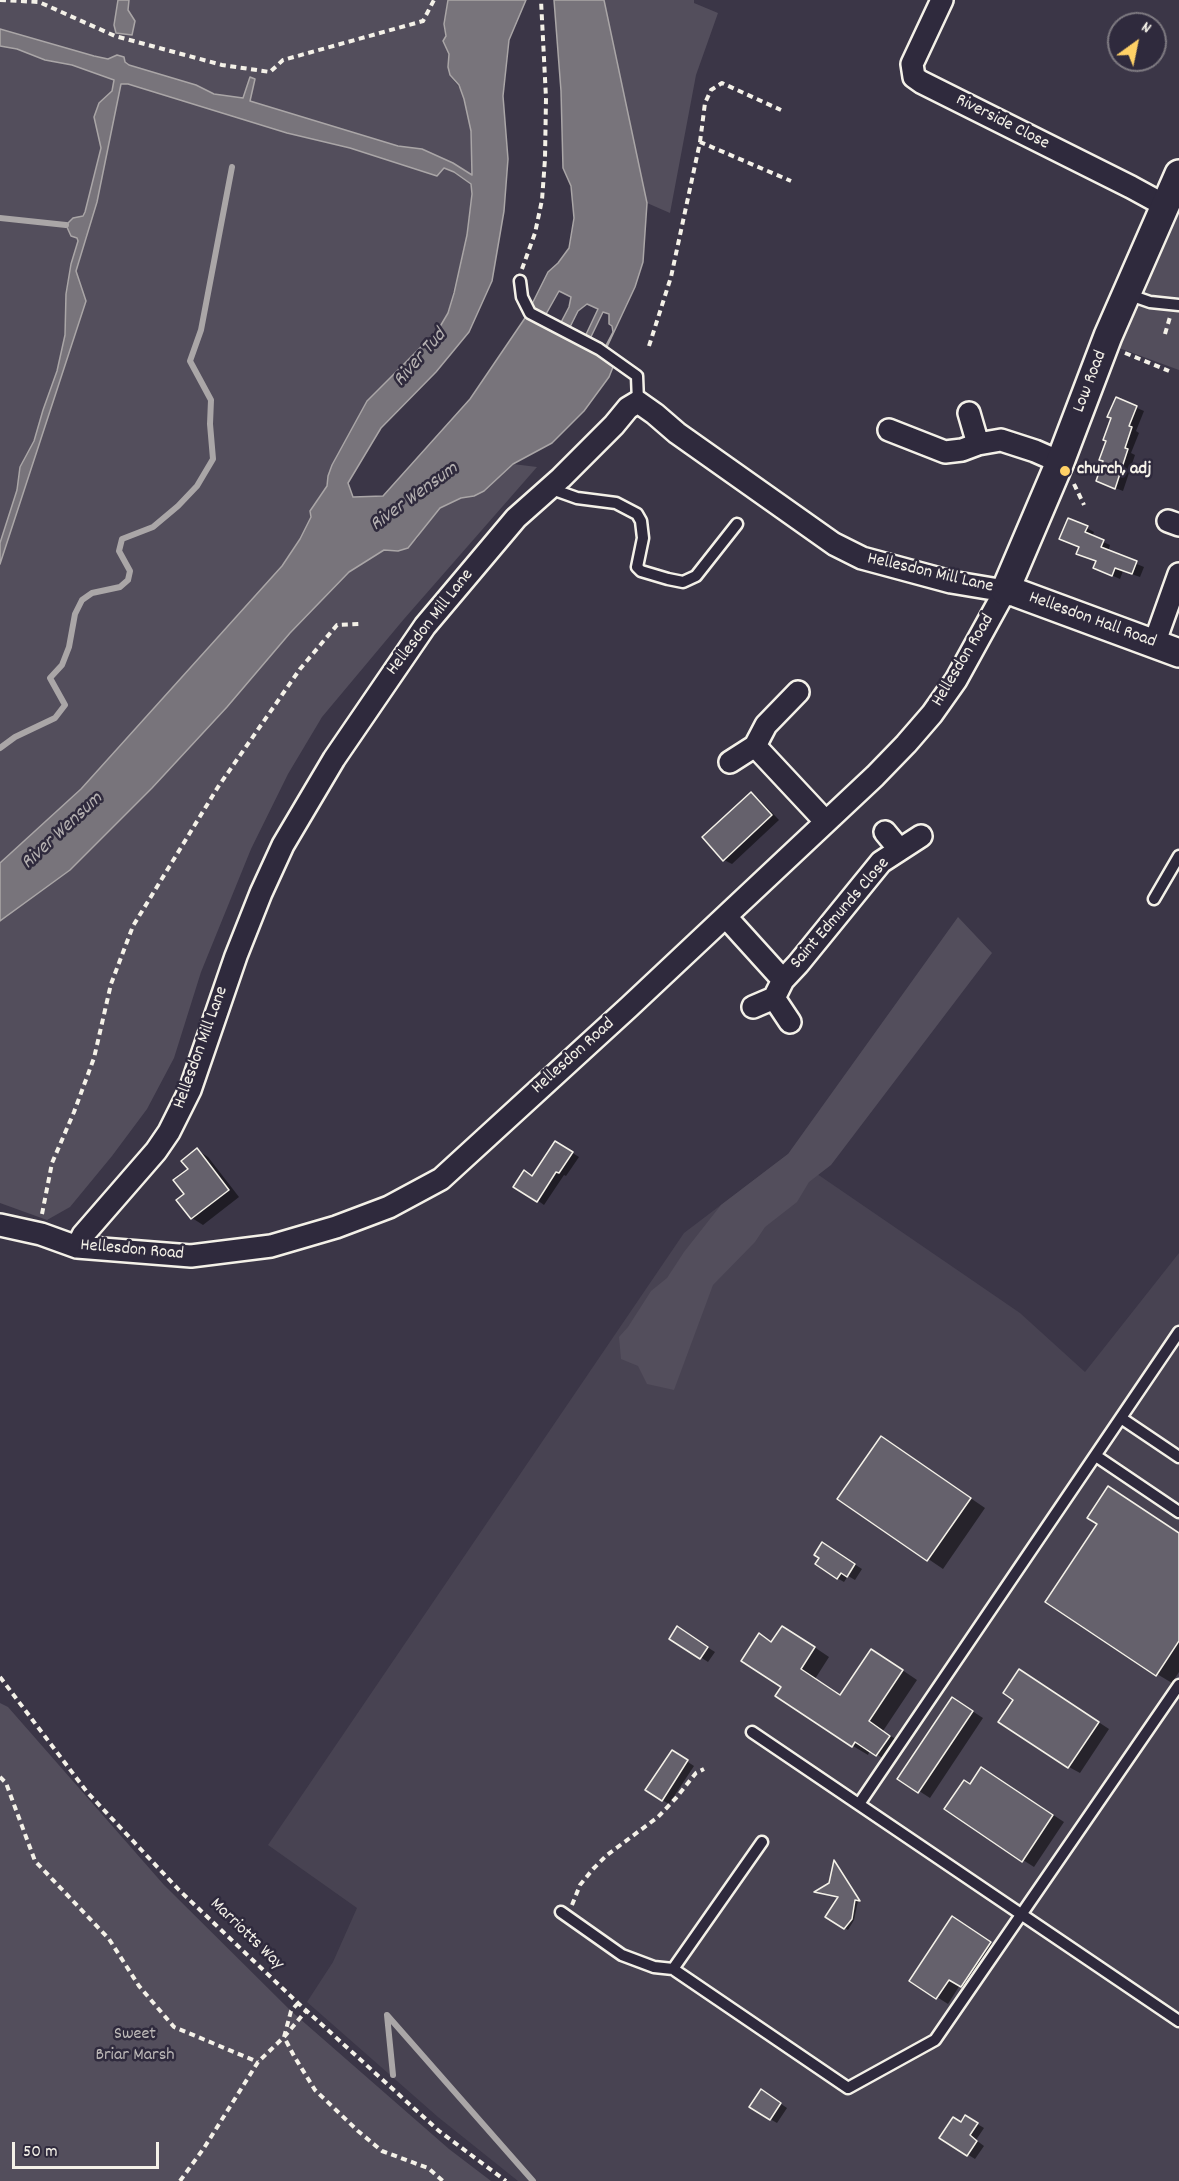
<!DOCTYPE html>
<style>
body{margin:0}
#map{position:relative;width:1179px;height:2181px;overflow:hidden;background:#3b3647;font-family:Dekko,sans-serif}
canvas{display:block}
.north{position:absolute;left:1107px;top:12px;width:60px;height:60px;box-sizing:border-box;background:#2f2a3d;border:2px solid #7e7a81;border-radius:50%;rotate:33deg;font-size:16px;font-weight:700;line-height:24px;text-align:center;color:#f4f1e8}
.north::after{content:'';display:block;margin:auto;width:21px;height:27px;background:#ffd166;clip-path:polygon(50% 0,100% 100%,50% 72%,0 100%)}
.scale{position:absolute;left:12px;top:2142px;width:147px;height:27px;box-sizing:border-box;border:3px solid #f4f1e8;border-top:0;padding-left:8px;font-size:18px;line-height:21px;white-space:nowrap;color:#f4f1e8;-webkit-text-stroke:4px #2f2a3d;paint-order:stroke}
</style>
<div id="map">
<canvas width="1179" height="2181"></canvas>
<div class="north">N</div>
<div class="scale">50 m</div>
</div>
<script>
const ctx = document.querySelector('canvas').getContext('2d');
ctx.lineJoin = 'round';
function fillPath(path, color) {
  ctx.fillStyle = color;
  ctx.fill(path, 'evenodd');
}
function shape(rows) {
  const path = new Path2D();
  for (const r of rows) {
    path.moveTo(r[0], r[1]);
    for (let i = 2; i < r.length; i += 2) path.lineTo(r[i], r[i + 1]);
  }
  return path;
}
function trace(path, color, width, dash) {
  ctx.strokeStyle = color;
  ctx.lineWidth = width;
  ctx.lineCap = dash ? 'butt' : 'round';
  ctx.setLineDash(dash || []);
  ctx.stroke(path);
}
function label(font, color, halo, rows, align = 'center') {
  ctx.font = font + ' Dekko,sans-serif';
  ctx.lineWidth = 5;
  ctx.setLineDash([]);
  ctx.textBaseline = 'middle';
  ctx.strokeStyle = halo;
  ctx.fillStyle = color;
  for (const [text, x, y, turn = 0] of rows) {
    ctx.save();
    ctx.translate(x, y);
    ctx.rotate((+turn || 0) * Math.PI / 180);
    ctx.textAlign = isNaN(turn) ? turn : align;
    if (halo) ctx.strokeText(text, 0, 0);
    ctx.fillText(text, 0, 0);
    ctx.restore();
  }
}
const built = shape([
 [788,1154,1020,1313,1085,1372,1179,1253,1179,2181,518,2181,438,2117,307,2002,333,1962,357,1908,268,1845,684,1233]
]);
const green = shape([
 [0,0,448,0,444,24,449,54,448,67,449,75,463,92,471,131,472,152,472,175,461,168,454,172,471,184,472,194,467,235,448,313,438,330,367,401,332,465,328,476,327,486,310,511,311,516,300,539,282,566,81,789,0,863],
 [604,0,694,0,694,3,718,13,696,75,670,213,647,203],
 [1179,200,1179,370,1119,348,1157,249],
 [513,464,537,467,404,619,322,717,288,774,251,849,201,972,174,1058,147,1109,112,1156,70,1207,47,1220,0,1203,0,921,70,870,152,788,227,707,290,633,349,572,384,550,398,551,417,539,424,525,440,508,461,498,473,496,484,491],
 [958,917,992,953,831,1165,809,1182,797,1202,765,1227,755,1242,713,1285,674,1390,647,1384,638,1366,621,1359,619,1337,628,1327,651,1291,667,1278,684,1252,721,1205,788,1154],
 [0,1703,8,1707,164,1885,291,2011,449,2149,491,2181,0,2181]
]);
const water = shape([
 [118,0,129,0,128,10,135,21,132,35,116,33,114,25,118,0],
 [448,0,526,0,509,40,503,96,508,159,504,211,492,281,469,332,436,372,381,428,348,483,353,497,383,496,470,399,525,318,548,272,558,263,569,248,574,218,571,186,563,168,561,91,554,0,604,0,647,203,643,262,635,287,606,349,615,362,609,377,584,411,552,443,513,464,484,491,474,496,461,498,440,508,408,548,398,551,384,550,349,572,290,633,227,707,152,788,70,870,0,921,0,863,81,789,282,566,300,539,311,517,310,511,327,486,328,476,332,465,367,401,438,330,448,313,454,293,467,235,472,194,471,184,454,172,444,168,437,176,350,148,287,133,128,84,121,84,97,202,76,271,86,301,0,564,0,543,17,490,20,467,34,441,43,410,57,371,65,335,66,294,71,264,78,241,77,238,71,236,66,225,73,218,83,216,85,212,101,148,94,117,99,103,112,91,114,80,72,65,45,60,17,49,0,46,0,29,94,56,108,59,117,55,124,57,125,62,129,65,196,85,214,94,243,98,250,77,255,79,250,101,398,146,422,149,453,163,472,175,471,131,464,99,459,85,450,75,448,67,449,54,443,41,446,36,444,24,448,0],
 [559,291,571,297,569,307,557,330,541,323,559,291],
 [587,304,598,309,582,343,566,335,578,311,587,304],
 [603,312,609,314,609,324,612,326,613,332,602,353,587,345,603,312]
]);
const shadow = shape([
 [1116,399,1144,411,1136,431,1139,433,1131,453,1135,455,1123,491,1105,484,1105,461],
 [1087,528,1094,532,1092,537,1110,545,1108,552,1144,567,1140,577,1123,571,1120,579,1102,571,1097,562,1085,557,1080,548,1068,542],
 [751,794,758,798,779,820,732,864,724,860,704,837],
 [563,1147,579,1157,566,1176,564,1175,544,1205,537,1200,533,1178],
 [197,1150,208,1157,239,1197,203,1225,192,1218,186,1195,190,1169],
 [896,1447,985,1508,943,1569,840,1499],
 [1099,1524,1179,1533,1179,1672,1172,1683,1157,1674],
 [830,1548,862,1569,855,1580,848,1576,844,1582,837,1578],
 [685,1633,715,1652,708,1662,671,1638],
 [798,1636,829,1657,815,1679,841,1696,886,1659,917,1680,883,1731,905,1745,892,1764,870,1750,868,1755,853,1746,777,1696,783,1687,773,1643],
 [1030,1677,1109,1729,1080,1773,1069,1767],
 [963,1705,983,1718,930,1798,899,1778],
 [679,1756,694,1766,669,1804,662,1800],
 [993,1775,1064,1822,1034,1867,1023,1860,971,1786],
 [835,1863,861,1902,858,1901,854,1920,848,1930,827,1916,840,1897,830,1884],
 [964,1925,1001,1950,973,1993,960,1985,948,2004,937,1997],
 [768,2095,787,2108,777,2123,770,2119],
 [966,2117,984,2128,976,2140,984,2146,975,2159,941,2138,962,2123]
]);
const stream = shape([
 [0,218,66,225],
 [0,748,15,737,55,718,65,705,50,678,62,665,69,647,75,614,82,600,92,593,120,587,128,580,130,571,119,551,122,539,153,527,178,506,197,486,213,459,210,424,211,400,190,361,201,330,232,167],
 [393,2075,387,2015,533,2181]
]);
const building = shape([
 [1116,397,1137,406,1129,426,1132,427,1125,448,1128,449,1115,489,1096,481,1103,461,1099,460,1106,441,1103,440,1111,418,1107,417,1116,397],
 [1068,518,1088,526,1085,532,1104,540,1101,547,1137,561,1132,574,1115,568,1112,576,1093,568,1096,561,1076,554,1079,547,1059,539,1068,518],
 [751,792,772,815,723,861,702,837,751,792],
 [555,1141,573,1152,559,1173,556,1172,537,1202,513,1187,524,1170,532,1176,555,1141],
 [197,1148,229,1190,191,1219,176,1200,184,1194,173,1180,188,1169,181,1161,197,1148],
 [881,1436,971,1498,927,1561,837,1499,881,1436],
 [1108,1486,1179,1533,1179,1641,1156,1676,1045,1602,1097,1524,1087,1518,1108,1486],
 [822,1542,855,1564,847,1577,841,1573,837,1579,815,1564,819,1558,814,1555,822,1542],
 [677,1626,708,1647,700,1659,669,1639,677,1626],
 [782,1626,815,1647,801,1669,840,1695,871,1649,903,1670,869,1721,890,1736,876,1756,855,1742,852,1747,775,1696,781,1687,741,1661,759,1633,771,1642,782,1626],
 [1019,1669,1099,1722,1068,1768,998,1722,1013,1700,1003,1693,1019,1669],
 [952,1697,973,1711,918,1793,897,1779,952,1697],
 [672,1750,688,1760,662,1801,645,1790,672,1750],
 [981,1767,1053,1815,1022,1862,944,1809,964,1780,970,1784,981,1767],
 [834,1860,860,1901,855,1900,852,1919,844,1929,825,1917,838,1897,814,1892,829,1883,834,1860],
 [952,1916,991,1942,961,1987,949,1980,936,1999,909,1981,952,1916],
 [761,2089,781,2103,770,2120,749,2107,761,2089],
 [965,2115,978,2123,970,2135,977,2141,967,2156,939,2138,953,2117,961,2122,965,2115]
]);
const path = shape([
 [0,0,39,2,115,36,222,65,270,72,283,60,423,21,434,0],
 [700,142,705,103,711,90,722,83,781,110],
 [522,269,535,233,542,200,545,159,546,98,541,0],
 [1165,334,1170,317],
 [649,346,671,277,700,142,791,181],
 [1125,353,1169,371],
 [1074,484,1084,505],
 [42,1214,52,1163,74,1112,94,1058,111,984,133,926,218,787,300,669,337,625,360,624],
 [0,1677,87,1792,179,1890,298,2003,439,2131,506,2181],
 [0,1777,6,1783,35,1861,109,1939,139,1986,174,2027,258,2062],
 [572,1905,580,1885,593,1869,607,1855,658,1817,676,1798,696,1773,704,1769],
 [298,2003,291,2011,284,2037,294,2056,315,2090,358,2131,382,2151,428,2168,443,2181],
 [180,2181,204,2148,258,2062,284,2037,306,2011]
]);
const service = shape([
 [520,281,522,297,530,313,599,349,637,376,638,402],
 [1127,294,1150,302,1179,305],
 [549,488,577,498,616,503,637,514,641,521,643,538,637,567,641,571,668,579,683,582,696,576,737,524],
 [1154,899,1179,856],
 [1121,1418,1179,1457],
 [1096,1456,1179,1512],
 [752,1732,1179,2021],
 [859,1804,1179,1332],
 [762,1842,673,1969,848,2088,935,2040,1179,1685],
 [561,1912,622,1955,654,1967,673,1969]
]);
const minor = shape([
 [942,0,912,64,914,77,921,82,1131,187,1164,205],
 [969,413,978,444],
 [889,430,945,452,962,450,978,444,1001,440,1035,451,1060,462],
 [1168,521,1179,525],
 [1154,644,1179,574],
 [755,746,766,725,798,692],
 [730,762,755,746,826,822],
 [885,832,899,849],
 [726,917,783,980],
 [753,1007,774,998],
 [790,1022,774,998,783,980,798,964,881,862,921,836],
 [0,1225,41,1234,77,1247,191,1256,271,1246,336,1227,389,1207,441,1179,629,1007,875,776,906,744,932,714,956,680,1005,591,951,582,862,558,834,544,677,433,655,414,638,402,628,408,614,425,561,478,516,518,425,626,334,759,283,845,261,893,236,956,190,1090,169,1132,156,1151,83,1235,77,1247]
]);
const tertiary = shape([
 [1179,174,1108,336,1060,462,1005,591,1014,592,1179,653]
]);
const markers = [
 [1065,471,6,"#ffd166"]
];
const streetNames = [
 ["Riverside Close",1002,123,27],
 ["Low Road",1091,382,-69],
 ["Hellesdon Mill Lane",930,574,13],
 ["Hellesdon Hall Road",1092,621,20],
 ["Hellesdon Mill Lane",431,623,-52],
 ["Hellesdon Road",964,661,-59],
 ["Saint Edmunds Close",841,914,-49],
 ["Hellesdon Mill Lane",202,1048,-70],
 ["Hellesdon Road",574,1057,-42],
 ["Hellesdon Road",132,1251,5],
 ["Marriotts Way",246,1935,44]
];
const poiNames = [
 ["church, adj",1077,471]
];
const parkNames = [
 ["Sweet",135,2036],
 ["Briar Marsh",135,2057]
];
const waterNames = [
 ["River Tud",421,359,-49],
 ["River Wensum",415,498,-36],
 ["River Wensum",63,832,-43]
];
fillPath(built, '#484352');
fillPath(green, '#534e5c');
fillPath(water, '#78747b');
trace(water, '#aaa6a7', 1.5);
fillPath(shadow, '#0007');
trace(stream, '#aaa6a7', 6);
fillPath(building, '#65616c');
trace(building, '#f4f1e8', 1.5);
trace(service, '#f4f1e8', 15);
trace(minor, '#f4f1e8', 26);
trace(tertiary, '#f4f1e8', 32);
trace(path, '#f4f1e8', 4, [6, 4.5]);
trace(service, '#2f2a3d', 10);
trace(minor, '#2f2a3d', 21);
trace(tertiary, '#2f2a3d', 27);
for (const [x, y, r, color] of markers) {
  const dot = new Path2D();
  dot.arc(x, y, r, 0, 2 * Math.PI);
  ctx.fillStyle = color;
  ctx.fill(dot);
  trace(dot, '#2f2a3d', 2);
}
label('18px', '#f4f1e8', '#2f2a3d', streetNames);
label('bold 18px', '#f4f1e8', '#2f2a3d', poiNames, 'left');
label('18px', '#bcb8b7', '#2f2a3d', parkNames);
label('italic 20px', '#b6b2b2', '#2f2a3d', waterNames);
</script>
